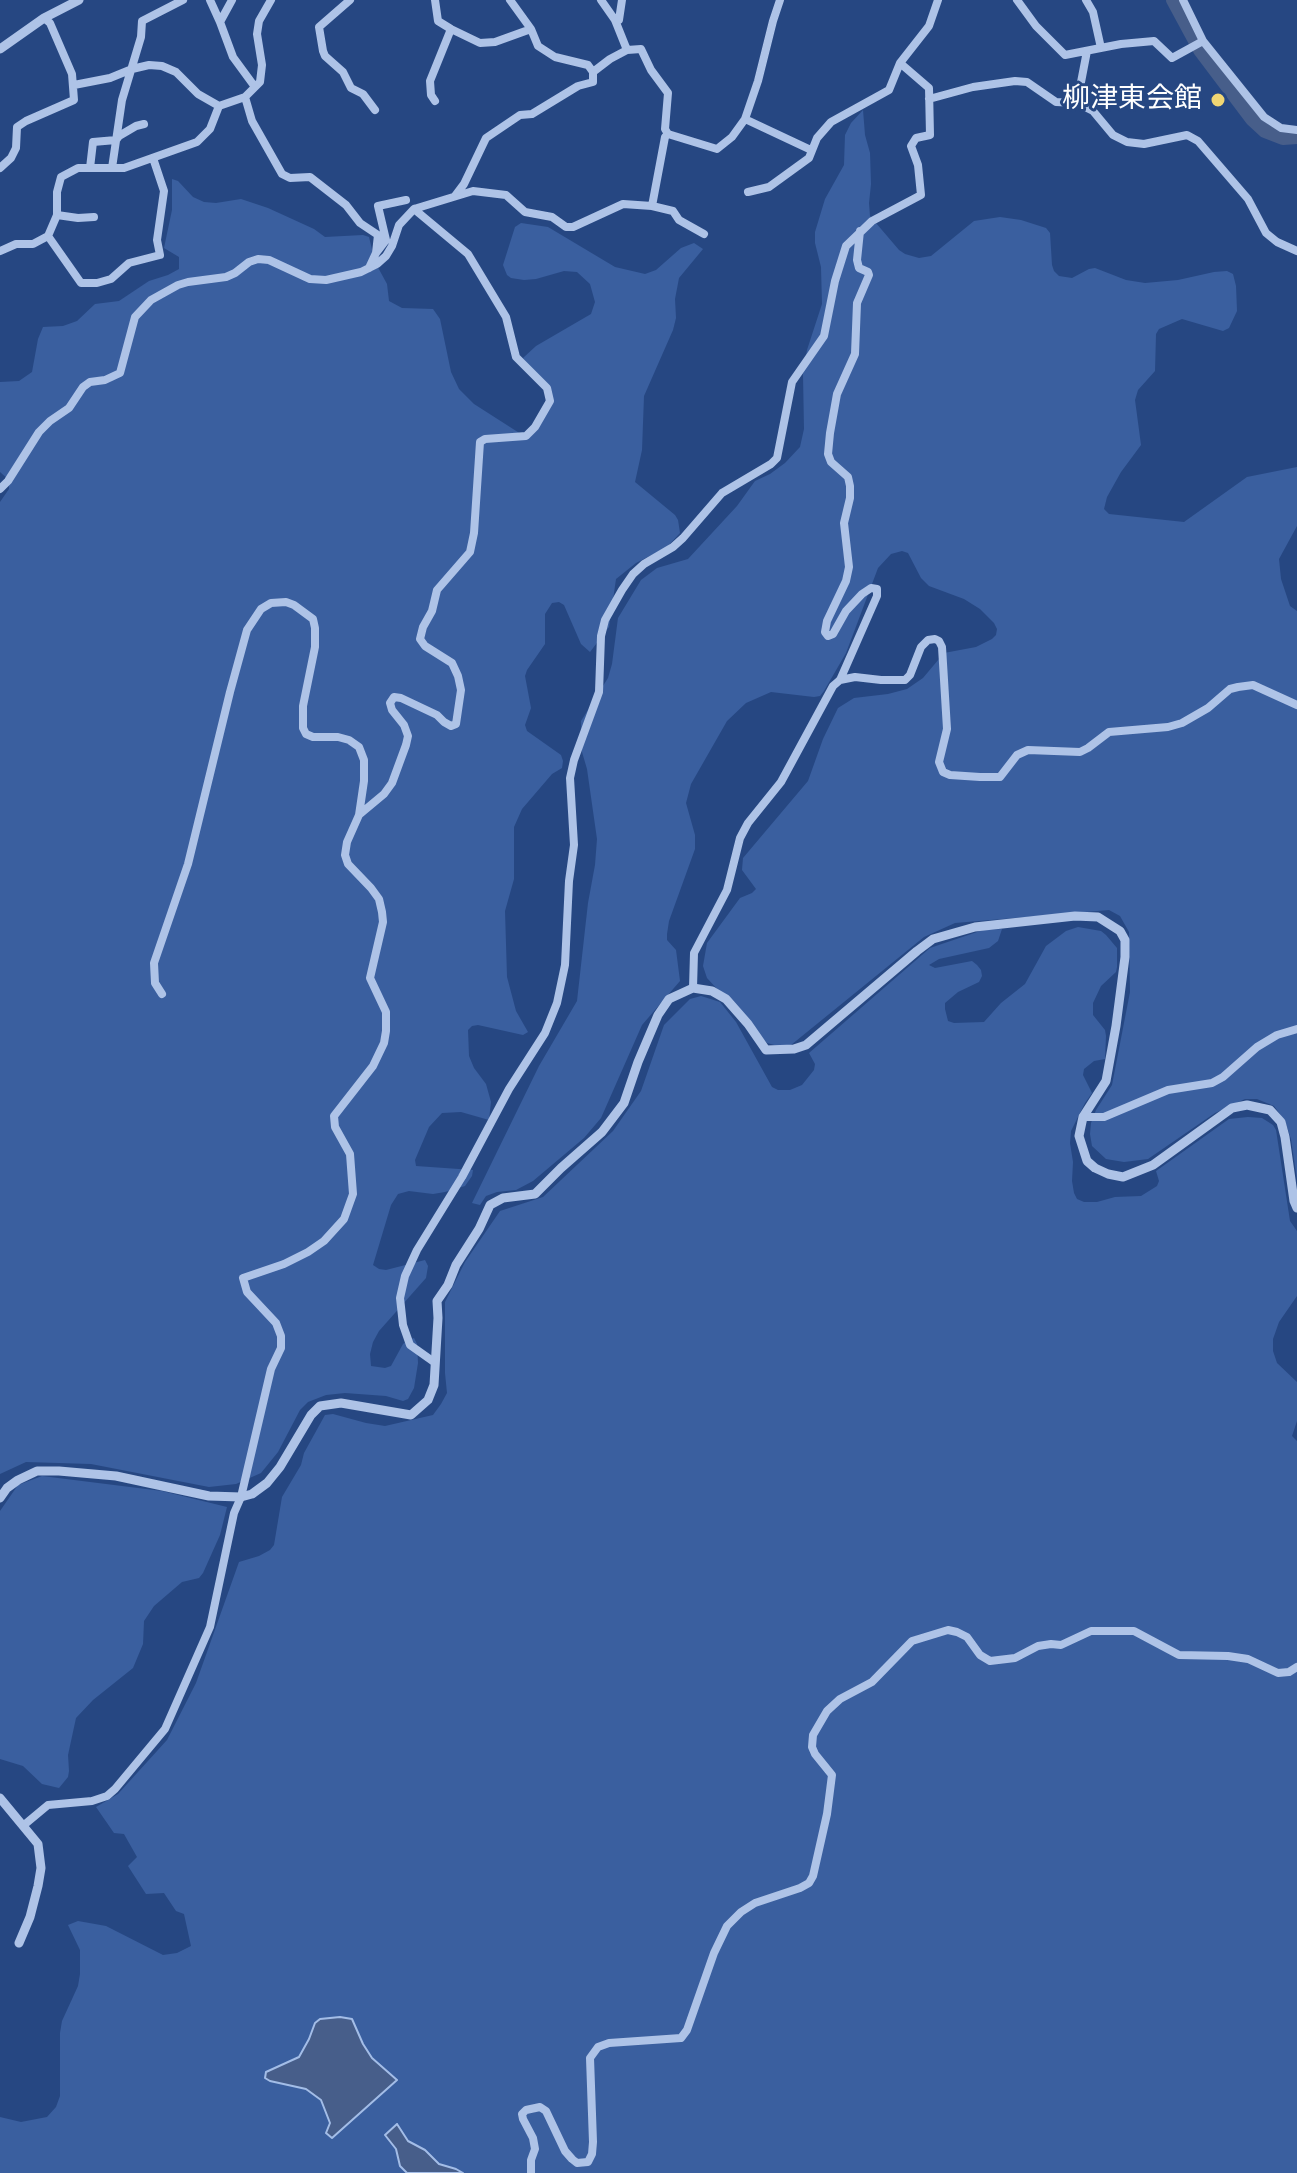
<!DOCTYPE html>
<meta charset="utf-8">
<style>
body{margin:0}
canvas{display:block;background:#264782}
</style>
<canvas width="1297" height="2173"></canvas>
<script>
const ctx = document.querySelector('canvas').getContext('2d');
ctx.lineJoin = 'round';
function fillPath(path, color) {
  ctx.fillStyle = color;
  ctx.fill(path, 'evenodd');
}
function shape(rows) {
  const path = new Path2D();
  for (const r of rows) {
    path.moveTo(r[0], r[1]);
    for (let i = 2; i < r.length; i += 2) path.lineTo(r[i], r[i + 1]);
  }
  return path;
}
function trace(path, color, width, dash) {
  ctx.strokeStyle = color;
  ctx.lineWidth = width;
  ctx.lineCap = dash ? 'butt' : 'round';
  ctx.setLineDash(dash || []);
  ctx.stroke(path);
}
function label(font, color, halo, rows, align = 'center') {
  ctx.font = font + ' "DejaVu Sans","Noto Sans JP",sans-serif';
  ctx.lineWidth = 6;
  ctx.setLineDash([]);
  ctx.textBaseline = 'middle';
  ctx.strokeStyle = halo;
  ctx.fillStyle = color;
  for (const [text, x, y, turn = 0] of rows) {
    ctx.save();
    ctx.translate(x, y);
    ctx.rotate((+turn || 0) * Math.PI / 180);
    ctx.textAlign = isNaN(turn) ? turn : align;
    if (halo) ctx.strokeText(text, 0, 0);
    ctx.fillText(text, 0, 0);
    ctx.restore();
  }
}
const green = shape([
 [863,110,865,135,870,153,871,184,869,203,870,216,899,250,905,254,919,258,931,256,974,221,1000,217,1021,220,1046,228,1050,233,1052,265,1054,271,1059,276,1072,278,1089,269,1095,268,1126,280,1145,283,1178,280,1214,272,1227,271,1233,274,1236,286,1237,311,1229,328,1223,331,1182,319,1159,329,1156,334,1155,371,1138,390,1135,400,1141,445,1121,472,1107,497,1104,509,1109,514,1184,522,1247,477,1297,467,1297,526,1279,559,1281,579,1290,606,1297,611,1297,1179,1291,1139,1285,1121,1274,1106,1257,1099,1245,1099,1215,1113,1148,1159,1124,1162,1106,1159,1092,1146,1090,1134,1091,1123,1096,1110,1112,1085,1130,992,1129,932,1120,916,1109,910,955,923,924,937,791,1045,778,1046,767,1043,707,978,703,966,707,943,740,898,752,893,756,889,742,870,743,858,808,781,823,739,838,708,854,698,888,694,907,689,923,678,944,653,976,647,992,639,996,635,997,629,994,623,980,609,964,599,929,586,921,578,908,553,902,551,891,554,878,568,846,653,824,691,820,696,814,697,771,692,746,703,727,721,691,784,686,803,695,835,695,849,669,921,667,934,667,940,676,950,680,981,642,1025,601,1118,584,1138,533,1181,516,1190,497,1192,486,1196,480,1205,472,1203,539,1066,577,1001,588,903,595,865,597,839,587,769,582,752,581,721,608,678,612,664,618,618,641,580,657,568,688,559,737,506,755,481,770,474,785,463,800,447,804,429,803,374,807,350,822,304,821,267,815,243,815,232,825,199,844,165,845,135,851,123],
 [172,179,178,181,193,197,204,202,216,203,241,199,268,208,314,229,325,237,363,235,369,237,375,262,387,284,389,301,402,308,433,309,440,319,451,372,459,389,474,404,524,436,539,425,548,392,523,358,536,346,591,314,595,302,590,284,577,272,564,271,536,279,524,280,511,278,507,275,503,265,515,227,521,223,548,227,615,267,645,274,656,270,681,248,694,243,703,249,679,278,675,299,676,318,673,330,644,396,642,450,635,482,675,515,678,520,680,533,667,547,636,563,616,579,609,627,590,652,581,644,564,605,559,602,552,603,545,614,545,644,527,670,525,676,531,708,525,725,527,731,561,755,563,761,562,768,552,774,522,809,514,827,514,879,505,911,507,977,516,1011,528,1032,523,1035,478,1025,472,1026,468,1030,469,1056,474,1068,486,1084,491,1102,489,1120,461,1112,442,1113,429,1127,415,1160,416,1166,473,1170,472,1176,465,1186,445,1192,433,1194,409,1191,398,1194,391,1205,373,1265,379,1269,386,1270,425,1260,428,1266,426,1278,379,1331,373,1342,370,1354,371,1366,385,1368,391,1366,403,1344,408,1340,414,1338,417,1344,418,1363,414,1388,408,1399,403,1401,386,1396,345,1393,326,1395,308,1402,300,1410,278,1452,261,1473,236,1484,209,1487,91,1464,26,1462,0,1474,0,502,9,489,9,480,0,472,0,382,19,381,32,372,38,339,43,327,63,326,77,321,95,304,119,301,149,281,168,275,179,269,179,257,164,248,172,210],
 [1078,927,1101,931,1106,935,1117,948,1117,967,1116,972,1101,986,1093,1003,1093,1015,1105,1030,1106,1036,1105,1059,1094,1061,1084,1069,1083,1075,1092,1093,1085,1103,1071,1131,1070,1143,1073,1162,1072,1181,1074,1193,1077,1199,1084,1202,1097,1202,1115,1197,1141,1196,1157,1186,1159,1181,1156,1171,1229,1119,1248,1117,1262,1118,1273,1125,1276,1130,1290,1221,1297,1231,1297,1296,1279,1322,1273,1339,1273,1351,1277,1363,1297,1382,1297,1421,1292,1436,1297,1441,1297,2173,463,2173,456,2169,438,2164,425,2150,408,2141,385,2135,396,2149,400,2166,407,2173,0,2173,0,2117,21,2122,47,2117,56,2107,60,2096,60,2033,62,2021,78,1986,80,1974,80,1950,68,1925,78,1921,106,1926,163,1955,177,1953,191,1946,184,1914,176,1911,164,1893,146,1894,128,1866,137,1857,124,1834,114,1833,96,1807,118,1794,167,1740,196,1683,239,1562,259,1556,270,1550,274,1545,282,1497,301,1465,304,1453,325,1415,333,1414,366,1423,385,1426,433,1415,441,1404,447,1393,445,1373,445,1302,465,1262,500,1211,543,1197,613,1131,641,1091,664,1025,690,999,701,996,720,1002,736,1022,772,1087,778,1090,790,1090,802,1085,814,1070,815,1064,809,1053,930,948,983,930,1002,929,998,941,989,948,939,959,929,965,935,968,972,961,977,965,981,970,982,976,979,982,958,992,945,1003,945,1009,948,1021,954,1023,984,1022,1001,1003,1025,984,1046,946,1066,931],
 [340,2017,352,2019,363,2044,372,2058,330,2123,321,2101,306,2089,270,2081,265,2078,266,2072,299,2057,309,2039,315,2022,320,2019],
 [42,1476,162,1491,227,1507,220,1535,203,1573,199,1578,182,1582,154,1606,144,1621,143,1644,133,1668,93,1700,76,1718,68,1755,69,1771,68,1777,59,1788,42,1784,23,1766,0,1759,0,1511,18,1485]
]);
const water = shape([
 [340,2017,352,2019,363,2044,372,2058,397,2080,332,2138,326,2133,330,2123,321,2100,306,2089,270,2081,265,2078,266,2072,299,2057,309,2039,315,2023,320,2019,340,2017],
 [397,2124,408,2141,425,2150,439,2164,456,2169,463,2173,407,2173,400,2166,396,2149,385,2135,397,2124]
]);
const river = shape([
 [1173,0,1200,50,1252,119,1265,131,1283,138,1297,137]
]);
const minor = shape([
 [210,0,220,22,233,57,255,87],
 [350,0,319,27,323,51,325,56,343,72,351,88,363,94,375,110],
 [435,0,438,21,451,29,480,43,495,42,531,29],
 [510,0,531,29,538,46,555,57,588,65,593,72],
 [601,0,615,20,627,50,641,49,651,70,668,93,665,129,668,134],
 [1017,0,1036,26,1065,55,1121,44,1154,41,1172,58,1203,41],
 [1086,0,1093,12,1101,48],
 [1183,0,1203,41,1264,117,1281,128,1297,130],
 [615,20,619,20,622,0],
 [220,22,232,0],
 [74,85,110,78,132,69,149,65,162,66,176,72,198,94,219,106],
 [245,97,252,121,282,174,290,178,310,177,346,205,360,223,378,235,376,253,369,268],
 [929,99,973,87,1015,81,1027,82,1056,102,1077,103,1093,111,1113,135,1127,142,1144,144,1187,135,1198,141,1248,199,1266,233,1277,242,1297,251],
 [435,101,431,95,430,81,451,29],
 [1077,103,1087,51],
 [745,119,811,150],
 [0,168,11,158,16,148,17,127,26,121,74,100,72,74,50,23,44,18],
 [90,168,93,142,116,140,119,136,136,126,144,124],
 [112,168,122,100,141,37,142,21,183,0],
 [748,192,769,187,809,158,817,138,831,122,889,90,900,63,929,26,938,0],
 [455,196,464,184,486,138,520,115,532,114,578,86,593,82,593,72,610,59,627,50],
 [652,206,673,211,679,220,704,234],
 [57,215,78,218,94,217],
 [48,236,81,283,97,283,111,279,129,263,160,255,157,240,164,191,153,158],
 [0,251,16,244,33,244,48,236,57,215,57,192,61,177,78,168,124,168,197,142,210,129,219,106,245,97,260,82,262,65,257,34,259,21,271,0],
 [376,253,386,240,378,206,406,200],
 [0,489,8,481,39,432,50,421,69,408,83,387,90,382,105,380,120,373,135,317,151,300,178,285,188,282,226,277,235,273,249,262,258,259,269,260,310,279,326,280,361,272,377,264,386,256,392,246,399,225,414,209,473,191,506,195,525,212,552,217,566,227,573,227,623,204,652,206,665,137,668,134,717,149,732,137,745,119,758,81,773,21,780,0],
 [840,680,855,677,881,680,905,680,910,675,921,647,928,640,935,639,939,641,942,647,947,729,939,762,943,772,950,775,980,777,1000,777,1017,755,1028,750,1080,752,1088,748,1109,732,1168,727,1182,723,1208,708,1230,689,1238,687,1253,685,1297,705],
 [360,814,384,794,392,783,406,745,408,736,404,725,392,710,390,703,394,697,401,698,437,715,444,722,451,726,456,724,461,690,458,676,452,663,425,646,420,639,423,627,432,611,437,590,470,552,474,533,480,442,485,439,526,436,535,427,550,401,547,388,516,357,506,317,468,254,414,209],
 [693,988,694,953,727,890,740,838,748,823,781,782,833,686,840,680,877,596,877,589,871,588,862,594,846,611,833,634,828,636,825,632,827,621,846,581,849,567,844,523,850,498,850,486,848,477,831,462,828,454,830,433,837,394,855,354,857,303,869,275,868,272,859,268,857,260,860,231],
 [1083,1117,1104,1117,1168,1090,1212,1083,1223,1077,1257,1047,1277,1035,1297,1029],
 [434,1362,410,1345,403,1325,400,1298,405,1276,417,1250,462,1177,509,1089,545,1033,557,1003,565,965,569,881,574,845,570,778,574,760,599,692,601,636,605,620,622,590,633,574,644,564,673,547,683,538,722,493,771,464,777,458,792,382,824,336,835,281,846,246,872,221,921,195,918,165,911,146,916,138,930,135,929,88,900,63],
 [24,1825,48,1805,92,1801,107,1796,115,1789,165,1729,210,1627,234,1513,241,1497,271,1369,281,1348,281,1336,276,1323,247,1292,243,1278,284,1264,308,1252,324,1241,344,1219,353,1194,350,1154,335,1127,334,1116,373,1066,384,1043,386,1031,386,1012,370,978,383,922,382,912,379,899,371,888,348,864,345,855,347,842,359,815,364,781,364,760,359,747,349,740,338,737,313,737,306,734,303,728,303,706,315,647,315,628,313,619,294,605,286,602,271,603,261,609,247,630,230,692,188,864,154,963,155,983,162,994],
 [531,2173,531,2160,535,2149,533,2138,523,2119,522,2114,526,2110,540,2107,546,2111,565,2151,572,2159,577,2163,588,2162,592,2154,593,2142,590,2058,598,2047,609,2043,681,2038,687,2030,714,1953,727,1926,741,1912,755,1903,800,1888,809,1883,813,1876,827,1814,832,1775,815,1754,812,1747,813,1735,827,1711,840,1699,872,1682,912,1641,948,1630,957,1632,967,1637,980,1655,990,1661,1015,1658,1038,1646,1051,1644,1061,1645,1091,1631,1134,1631,1179,1655,1228,1656,1248,1659,1278,1673,1289,1672,1297,1667]
]);
const tertiary = shape([
 [0,49,44,18,79,0],
 [0,1498,7,1488,18,1480,37,1471,59,1471,116,1476,209,1496,241,1497,252,1494,267,1483,280,1467,311,1415,320,1406,341,1403,411,1415,428,1400,434,1385,438,1318,437,1301,448,1285,456,1265,479,1229,490,1205,503,1198,535,1194,561,1168,602,1132,624,1103,638,1062,658,1015,669,999,693,988,712,991,726,999,748,1024,766,1050,794,1049,806,1045,917,951,933,939,975,927,1075,916,1098,917,1120,931,1125,940,1125,957,1116,1026,1106,1081,1083,1117,1079,1136,1087,1161,1095,1168,1108,1174,1123,1177,1153,1165,1232,1108,1247,1105,1270,1110,1281,1122,1285,1137,1294,1201,1297,1208],
 [0,1798,38,1844,41,1868,38,1886,30,1917,19,1943]
]);
const markers = [
 [1218,100,8,"#f0d673"]
];
const poiNames = [
 ["柳津東会館",1202,100]
];
fillPath(green, '#3a5f9f');
fillPath(water, '#475e8a');
trace(water, '#a3bde7', 2);
trace(river, '#475e8a', 14);
trace(minor, '#aec3e7', 8);
trace(tertiary, '#aec3e7', 9);
for (const [x, y, r, color] of markers) {
  const dot = new Path2D();
  dot.arc(x, y, r, 0, 2 * Math.PI);
  ctx.fillStyle = color;
  ctx.fill(dot);
  trace(dot, '#264782', 3);
}
label('28px', '#fff', '#264782', poiNames, 'right');
</script>
